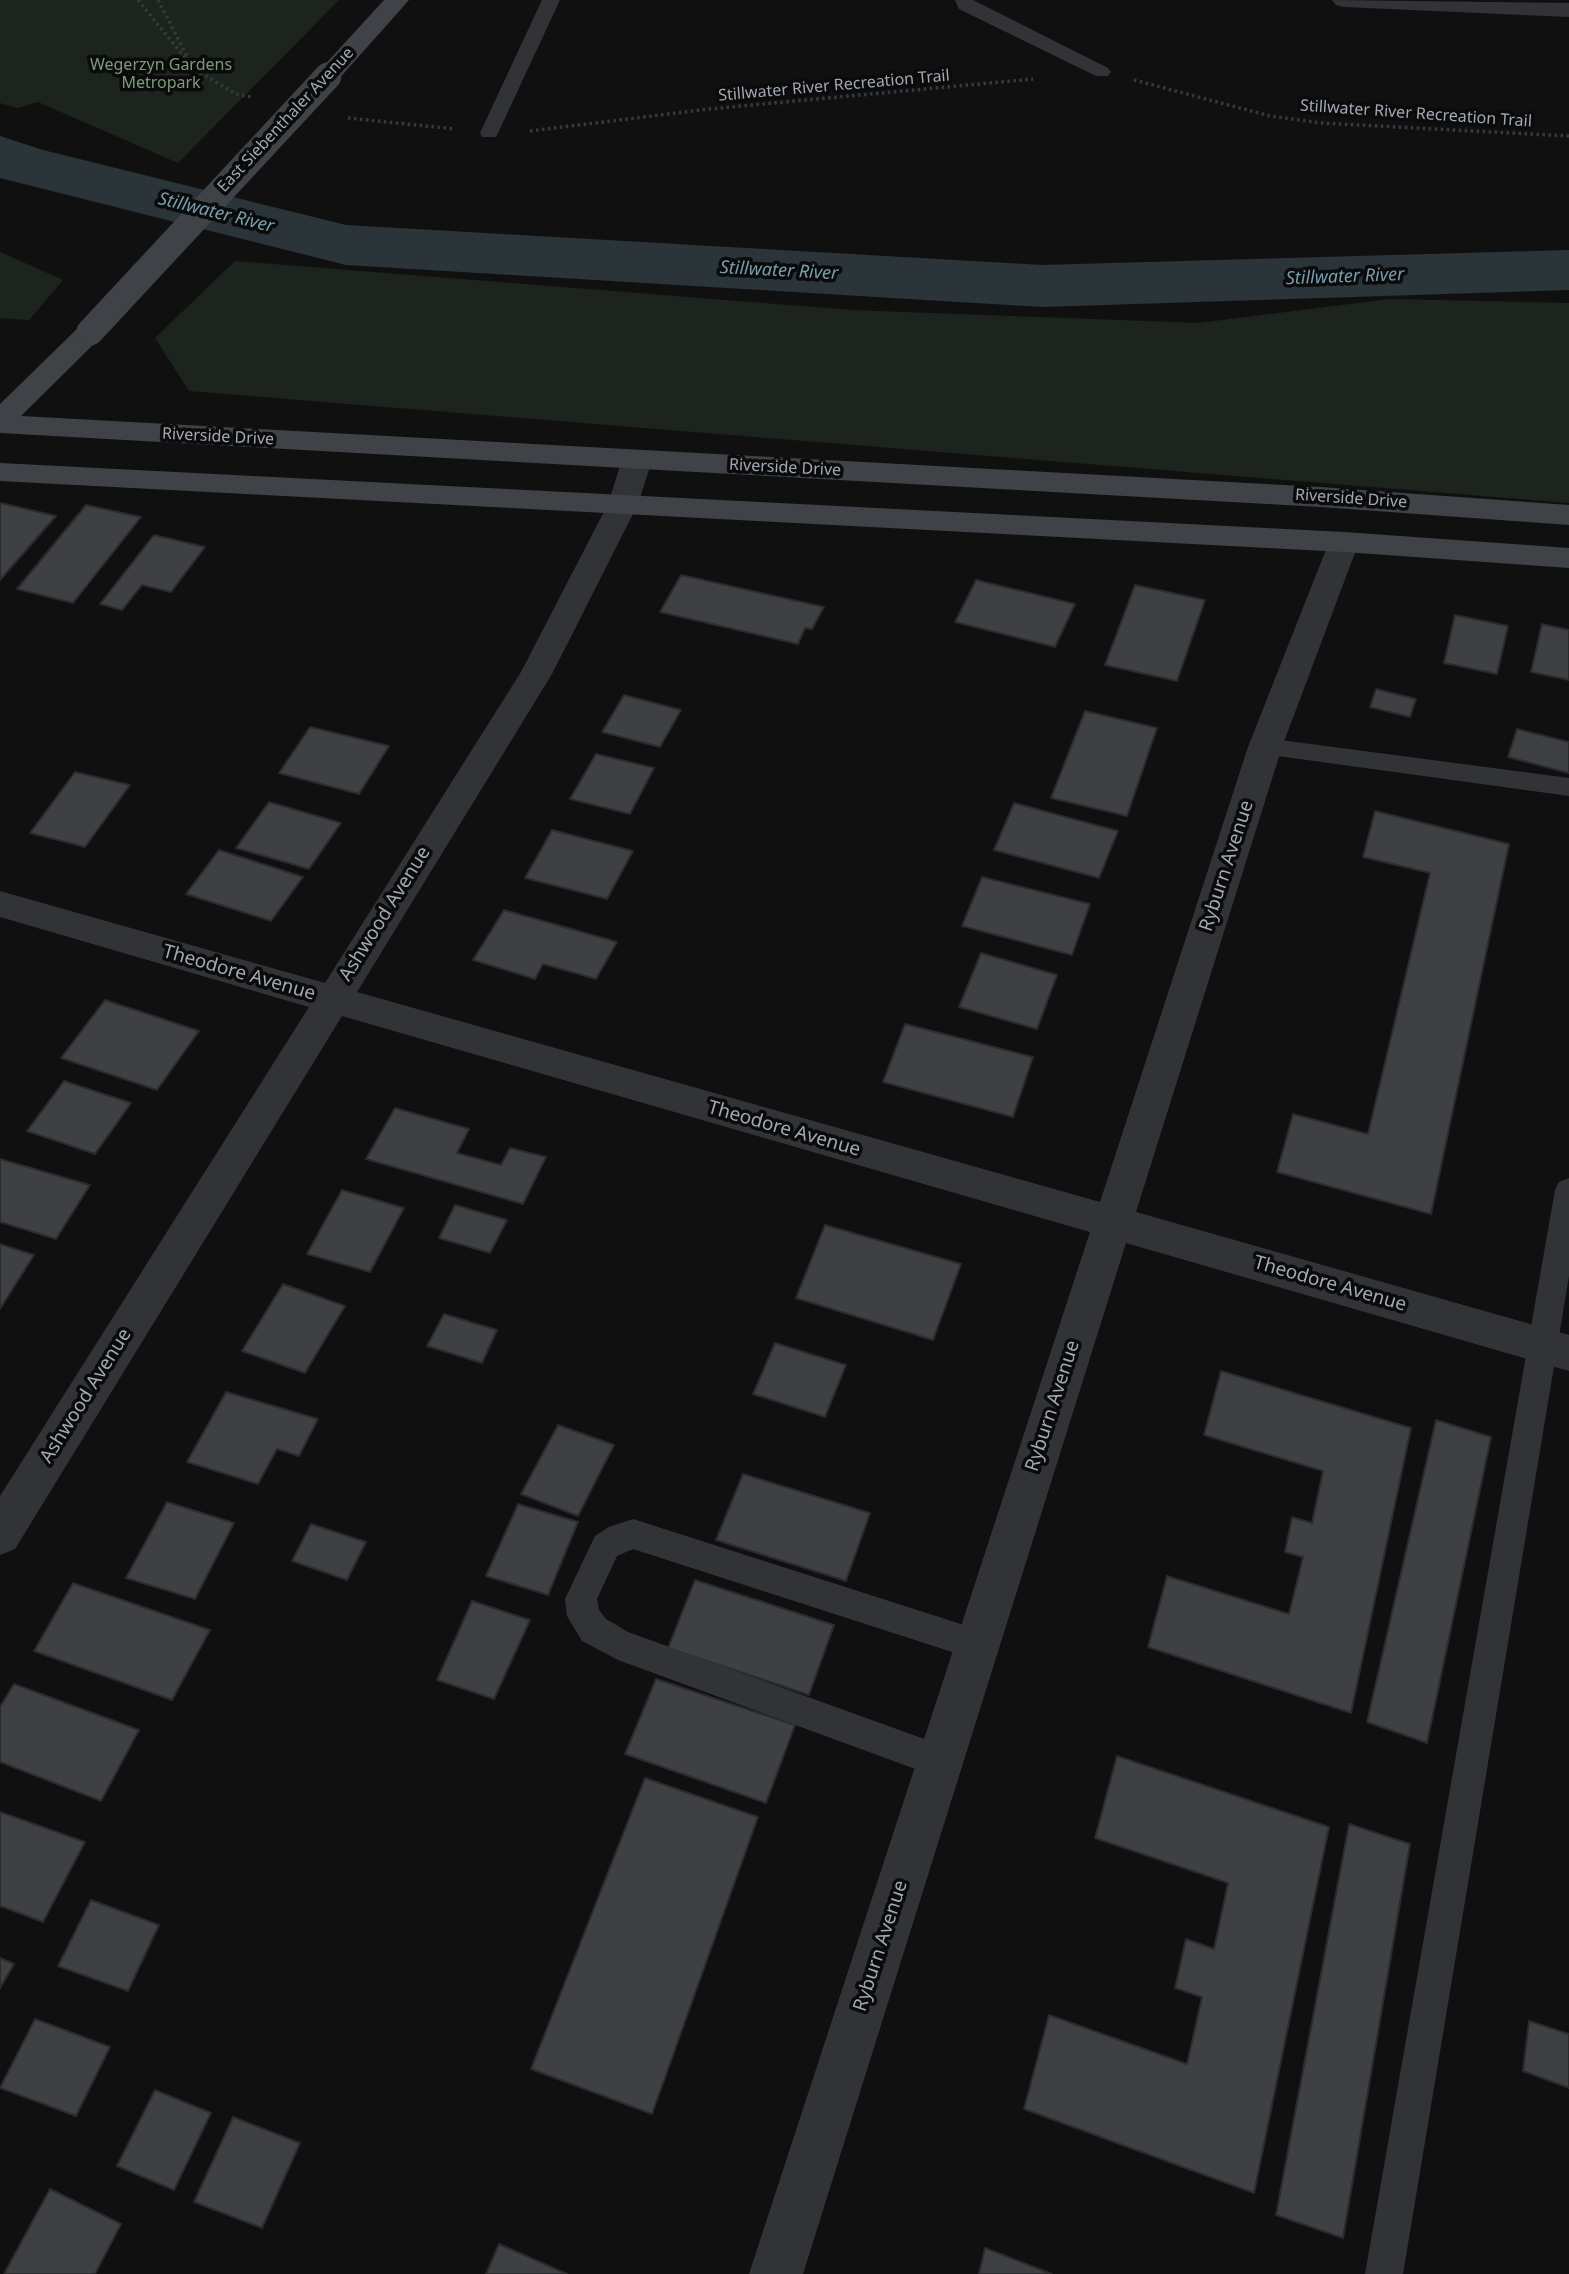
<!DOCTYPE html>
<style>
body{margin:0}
canvas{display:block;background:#101011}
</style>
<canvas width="1569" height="2274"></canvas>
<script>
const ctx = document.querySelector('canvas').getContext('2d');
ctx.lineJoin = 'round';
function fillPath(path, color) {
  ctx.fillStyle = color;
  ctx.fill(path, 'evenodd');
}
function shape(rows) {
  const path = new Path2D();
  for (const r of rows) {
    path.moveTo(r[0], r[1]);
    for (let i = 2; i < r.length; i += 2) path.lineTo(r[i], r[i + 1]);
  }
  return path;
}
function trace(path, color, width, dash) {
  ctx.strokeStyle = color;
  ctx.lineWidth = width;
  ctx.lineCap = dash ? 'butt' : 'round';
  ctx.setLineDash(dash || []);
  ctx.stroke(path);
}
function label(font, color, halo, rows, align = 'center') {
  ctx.font = font + ' "Noto Sans",sans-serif';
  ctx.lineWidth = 7;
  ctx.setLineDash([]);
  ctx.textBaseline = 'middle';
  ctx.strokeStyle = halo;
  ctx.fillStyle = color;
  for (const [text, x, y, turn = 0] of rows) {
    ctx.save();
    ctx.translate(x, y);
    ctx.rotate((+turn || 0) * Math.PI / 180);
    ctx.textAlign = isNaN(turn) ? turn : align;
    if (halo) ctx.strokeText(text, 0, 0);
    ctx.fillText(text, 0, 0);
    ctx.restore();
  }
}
const green = shape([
 [0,0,339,0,178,163,38,102,17,108,0,103],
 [0,252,63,280,29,320,0,318],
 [235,261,851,310,1198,323,1390,299,1569,303,1569,503,189,391,155,338]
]);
const river = shape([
 [0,136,43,150,346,225,1042,265,1569,250,1569,290,1042,307,346,265,0,178,0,136]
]);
const building = shape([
 [1,503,56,516,0,580,0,504,1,503],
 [86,505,141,517,73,603,17,589,86,505],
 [154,535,205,547,171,592,142,585,122,610,100,604,154,535],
 [681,575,824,607,812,629,805,628,798,644,660,612,681,575],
 [976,580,1075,604,1055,647,955,622,976,580],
 [1135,585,1205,600,1177,681,1105,665,1135,585],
 [1455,615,1508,626,1497,674,1444,663,1455,615],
 [1542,624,1569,630,1569,680,1531,672,1542,624],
 [1376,689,1416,699,1410,717,1370,707,1376,689],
 [624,695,681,710,660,747,602,732,624,695],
 [1085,711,1157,728,1127,816,1051,798,1085,711],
 [310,727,389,746,359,794,279,773,310,727],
 [1517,729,1569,742,1569,773,1508,757,1517,729],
 [596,754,654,768,630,814,570,799,596,754],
 [75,772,130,785,85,847,30,833,75,772],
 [269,802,341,823,309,869,236,848,269,802],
 [1014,803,1118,831,1099,878,994,850,1014,803],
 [1375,811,1509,844,1431,1214,1277,1172,1293,1114,1368,1134,1430,873,1363,857,1375,811],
 [552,830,633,851,607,899,525,878,552,830],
 [219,850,303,877,271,921,186,894,219,850],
 [982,877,1090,904,1072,955,962,926,982,877],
 [504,910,575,930,617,942,596,979,543,964,535,979,473,960,504,910],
 [981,953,1057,975,1037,1029,959,1007,981,953],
 [105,1000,199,1031,157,1090,61,1058,105,1000],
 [905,1024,1033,1057,1013,1117,883,1082,905,1024],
 [64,1081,131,1103,95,1154,27,1131,64,1081],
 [395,1108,469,1129,457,1153,501,1165,510,1148,546,1157,523,1204,366,1159,395,1108],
 [0,1159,90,1185,56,1239,0,1222,0,1159],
 [342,1190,404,1208,370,1272,307,1254,342,1190],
 [455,1205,507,1220,490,1253,439,1238,455,1205],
 [825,1225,961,1264,933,1340,796,1298,825,1225],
 [0,1244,34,1255,0,1309,0,1244],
 [283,1284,345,1306,305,1373,242,1351,283,1284],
 [444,1314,497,1330,482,1363,427,1346,444,1314],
 [775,1343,846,1365,825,1417,753,1394,775,1343],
 [1221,1371,1411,1428,1351,1713,1148,1647,1167,1576,1289,1614,1303,1557,1285,1552,1292,1517,1312,1523,1323,1471,1204,1435,1221,1371],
 [226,1392,318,1419,299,1456,277,1449,258,1484,187,1462,226,1392],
 [1436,1420,1491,1437,1427,1743,1367,1722,1436,1420],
 [558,1425,614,1445,578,1516,521,1494,558,1425],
 [743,1474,870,1513,846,1581,716,1540,743,1474],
 [167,1502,234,1523,195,1599,126,1578,167,1502],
 [518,1504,578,1522,548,1595,486,1576,518,1504],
 [311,1524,366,1542,347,1580,292,1561,311,1524],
 [695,1580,834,1625,809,1695,668,1648,695,1580],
 [73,1583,210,1630,172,1700,34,1651,73,1583],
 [472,1601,530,1620,494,1699,437,1680,472,1601],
 [656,1679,795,1725,766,1803,625,1754,656,1679],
 [14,1684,139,1730,101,1801,0,1762,0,1707,14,1684],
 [1117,1756,1329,1827,1254,2193,1024,2109,1049,2015,1187,2064,1202,1997,1175,1988,1186,1939,1214,1949,1228,1883,1095,1838,1117,1756],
 [645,1778,758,1817,652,2114,531,2069,645,1778],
 [0,1812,85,1842,43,1922,0,1906,0,1812],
 [1349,1824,1410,1844,1343,2238,1276,2215,1349,1824],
 [91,1900,159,1925,128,1991,58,1966,91,1900],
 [0,1958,14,1964,0,1988,0,1958],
 [35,2019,110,2047,76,2116,0,2088,35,2019],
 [1529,2021,1569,2034,1569,2088,1523,2071,1529,2021],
 [155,2090,211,2113,174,2190,117,2166,155,2090],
 [233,2117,300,2143,262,2228,194,2202,233,2117],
 [50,2189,121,2224,95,2274,4,2274,50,2189],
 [499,2244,567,2274,486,2274,499,2244],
 [985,2248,1052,2274,979,2274,985,2248]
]);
const path = shape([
 [138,0,194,69,236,94,251,97],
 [158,0,188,58],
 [1134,80,1270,116,1321,123,1569,136],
 [348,118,455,129],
 [530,131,709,109,1033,79]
]);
const lane = shape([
 [542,0,560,0,498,133,496,137,482,137,480,133,542,0],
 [955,0,973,0,1108,68,1111,72,1108,76,1096,76,959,9,955,0],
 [1265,738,1569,778,1569,796,1256,753,1253,747,1256,741,1265,738],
 [1569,1178,1569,1276,1403,2274,1365,2274,1555,1190,1559,1182,1569,1178],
 [633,1519,989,1633,993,1644,989,1655,977,1660,633,1549,617,1556,597,1599,599,1610,606,1619,628,1632,952,1749,957,1761,952,1773,940,1778,618,1660,582,1641,567,1616,565,1599,595,1536,609,1527,633,1519]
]);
const street = shape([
 [1332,0,1569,3,1569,17,1344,7,1336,5,1332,0],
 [637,451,648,453,652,460,638,504,552,674,357,992,1100,1202,1248,747,1329,542,1333,535,1344,532,1355,535,1359,542,1282,747,1136,1212,1569,1335,1569,1371,1126,1243,803,2274,749,2274,1090,1232,342,1016,15,1549,0,1555,0,1496,309,1007,0,917,0,891,325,983,521,672,608,504,622,460,626,453,637,451]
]);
const secondary = shape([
 [384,0,409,0,337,81,328,83,319,81,316,76,319,71,384,0],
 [90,324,100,326,104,332,100,338,21,416,1321,487,1569,505,1569,525,1321,507,0,433,0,404,80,326,90,324],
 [0,463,1344,532,1569,548,1569,568,1344,552,0,481,0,463]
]);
const secondaryBridge = shape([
 [90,332,328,76]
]);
const farParknames = [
 ["Wegerzyn Gardens",161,65],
 ["Metropark",161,83]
];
const farStreetnames = [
 ["Stillwater River Recreation Trail",834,86,-5],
 ["Stillwater River Recreation Trail",1416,114,4],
 ["East Siebenthaler Avenue",286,120,-47],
 ["Riverside Drive",218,437,3],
 ["Riverside Drive",785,468,3],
 ["Riverside Drive",1351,499,4]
];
const farWaternames = [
 ["Stillwater River",216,213,14],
 ["Stillwater River",779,271,3],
 ["Stillwater River",1345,277,-2]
];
const streetNames = [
 ["Ryburn Avenue",1227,866,-72],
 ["Ashwood Avenue",385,914,-58],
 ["Theodore Avenue",239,973,16],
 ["Theodore Avenue",784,1129,16],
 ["Theodore Avenue",1330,1284,16],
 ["Ashwood Avenue",86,1396,-58],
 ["Ryburn Avenue",1053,1406,-72],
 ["Ryburn Avenue",881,1946,-72]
];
fillPath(green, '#1d241d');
fillPath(river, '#2a3439');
fillPath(building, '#3f4044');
trace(building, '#2a2b2d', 2);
trace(path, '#373a3d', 3.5, [2.5, 3.5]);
fillPath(lane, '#313336');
fillPath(street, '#313336');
fillPath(secondary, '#3f4246');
trace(secondaryBridge, '#3f4246', 27);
label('16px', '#7c9c79', '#0b0b0c', farParknames);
label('16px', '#a2a9b2', '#0b0b0c', farStreetnames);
label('italic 18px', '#799dac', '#0b0b0c', farWaternames);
label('19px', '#a2a9b2', '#0b0b0c', streetNames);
</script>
